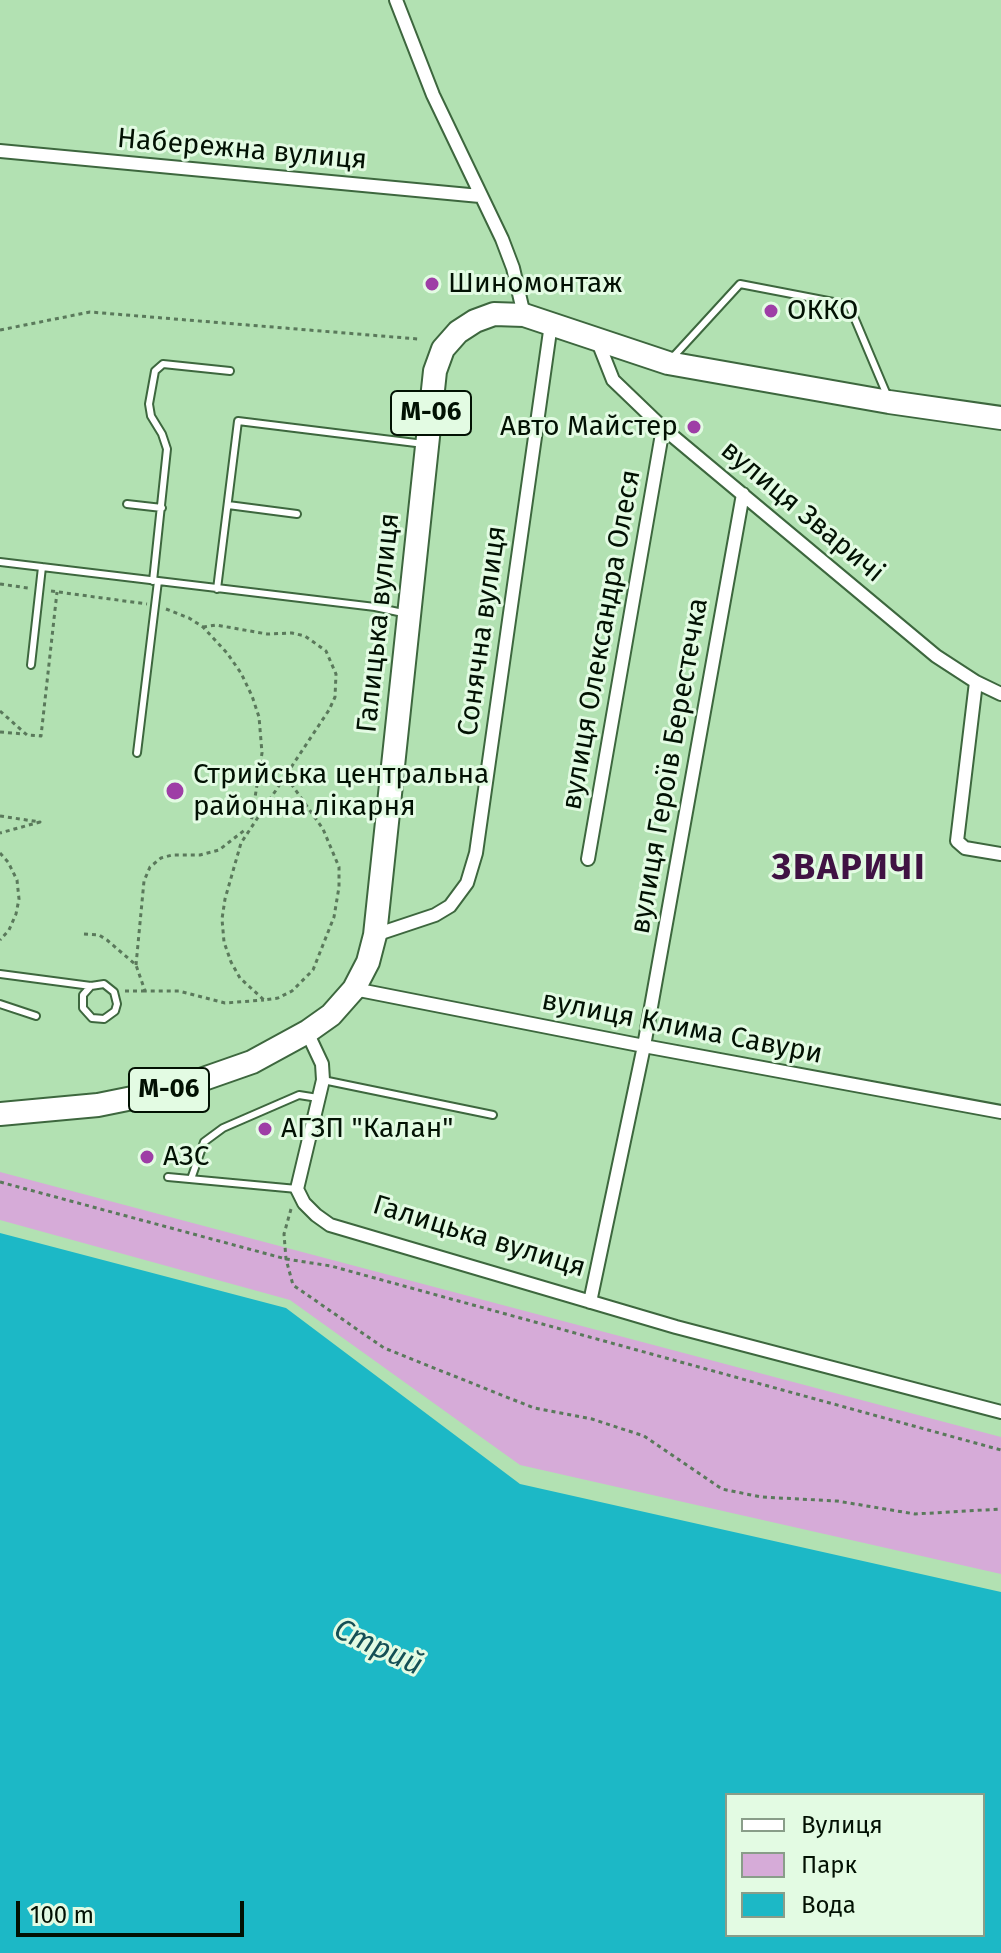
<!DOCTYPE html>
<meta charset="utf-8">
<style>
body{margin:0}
#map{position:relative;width:1001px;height:1953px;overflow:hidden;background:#b2e1b2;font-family:"Fira Sans",sans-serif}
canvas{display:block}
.legend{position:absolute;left:725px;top:1793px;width:260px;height:144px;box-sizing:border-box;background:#e3fbe3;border:2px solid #899d89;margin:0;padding:10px 14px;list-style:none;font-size:24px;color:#021103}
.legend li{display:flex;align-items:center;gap:16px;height:40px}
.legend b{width:40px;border:2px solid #899d89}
.scale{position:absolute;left:16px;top:1901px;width:228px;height:36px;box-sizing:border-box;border:4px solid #021103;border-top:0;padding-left:10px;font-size:24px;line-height:28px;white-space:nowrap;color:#021103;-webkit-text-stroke:6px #e3fbe3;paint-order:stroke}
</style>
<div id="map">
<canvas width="1001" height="1953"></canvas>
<ul class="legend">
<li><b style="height:10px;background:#fff"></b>Вулиця</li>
<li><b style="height:22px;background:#d6abd8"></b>Парк</li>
<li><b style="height:22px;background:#1cb8c6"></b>Вода</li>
</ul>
<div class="scale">100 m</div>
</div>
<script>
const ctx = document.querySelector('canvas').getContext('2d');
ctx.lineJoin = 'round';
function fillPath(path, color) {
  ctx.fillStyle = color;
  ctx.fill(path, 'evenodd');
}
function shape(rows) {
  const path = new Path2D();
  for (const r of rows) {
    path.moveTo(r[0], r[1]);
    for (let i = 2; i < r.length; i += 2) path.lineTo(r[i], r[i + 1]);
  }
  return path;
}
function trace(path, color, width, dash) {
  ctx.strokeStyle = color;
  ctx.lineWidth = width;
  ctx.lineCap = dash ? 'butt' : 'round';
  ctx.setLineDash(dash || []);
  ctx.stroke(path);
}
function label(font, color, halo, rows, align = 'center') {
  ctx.font = font + ' "Fira Sans",sans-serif';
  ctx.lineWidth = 6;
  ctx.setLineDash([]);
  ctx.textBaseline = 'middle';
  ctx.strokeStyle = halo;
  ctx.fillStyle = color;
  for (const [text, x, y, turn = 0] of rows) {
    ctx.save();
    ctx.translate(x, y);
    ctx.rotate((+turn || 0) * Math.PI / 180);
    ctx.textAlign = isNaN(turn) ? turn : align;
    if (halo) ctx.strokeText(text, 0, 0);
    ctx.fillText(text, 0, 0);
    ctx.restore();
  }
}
const green = shape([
 [0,1172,1001,1437,1001,1574,520,1465,290,1300,0,1220]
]);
const water = shape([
 [0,1233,286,1308,520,1484,1001,1592,1001,1953,0,1953],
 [727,1795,983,1795,983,1935,727,1935]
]);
const path = shape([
 [0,330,90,312,418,339],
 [0,584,28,588],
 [51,591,147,604],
 [166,609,189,618,203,627,227,653,241,673,252,696,259,717,262,753,251,823],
 [203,627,216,625,267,634,292,633,305,636,326,651,336,674,335,697,329,710,241,843,225,899,222,919,224,942,231,962,240,978,264,1000,278,998,292,991,313,970,334,917,339,887,339,867,323,829,287,778],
 [0,711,27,735,41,736,57,592],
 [0,732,24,734],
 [0,816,40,822,0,833],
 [0,853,8,862,17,880,19,899,16,914,9,930,0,940],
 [84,934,99,935,107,940,136,965,145,991,179,991,225,1003,264,1000],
 [136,965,144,881,150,867,161,858,172,855,200,855,219,850,246,829],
 [125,991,145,991],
 [0,1182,286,1259,331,1266,1001,1450],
 [291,1209,284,1234,286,1259,293,1285,384,1348,534,1408,592,1419,644,1436,722,1489,761,1497,837,1501,915,1514,1001,1509]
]);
const service = shape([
 [673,357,740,284,849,305,887,395],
 [127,504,162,508],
 [228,505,297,514],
 [0,562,375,607,403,613],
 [153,581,167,449,162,434,151,416,149,404,155,371,163,364,230,371],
 [217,589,238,421,424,444],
 [31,665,42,567],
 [137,753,158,581],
 [0,974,91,986,104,984,114,992,117,1004,115,1011,104,1019,92,1018,83,1008,83,995,91,986],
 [0,1004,36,1016],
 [323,1080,493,1115],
 [168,1177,297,1189],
 [191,1179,204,1142,223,1128,299,1095,318,1098]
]);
const minor = shape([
 [396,0,433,95,502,239,513,268,524,315],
 [0,151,480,196],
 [598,342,613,380,663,428,936,656,976,682,1001,694],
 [976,682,957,841,965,848,1001,854],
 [588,859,663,428],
 [375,935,435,915,450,906,467,883,476,853,551,324],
 [354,989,644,1046,1001,1112],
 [307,1032,322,1064,323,1080,297,1189,304,1203,316,1215,330,1225,676,1327,1001,1412],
 [590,1302,644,1046,743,494]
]);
const trunk = shape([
 [0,1114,98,1105,172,1090,252,1062,307,1032,331,1015,354,989,368,962,375,935,435,371,443,349,458,332,475,321,494,314,524,315,668,363,889,402,1001,418]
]);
const markers = [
 [432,284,8,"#9e3ea6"],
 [771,311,8,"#9e3ea6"],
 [694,427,8,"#9e3ea6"],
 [175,791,10,"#9e3ea6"],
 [265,1129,8,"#9e3ea6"],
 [147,1157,8,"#9e3ea6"]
];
const shields = [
 [431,413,80],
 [169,1090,80]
];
const shieldNames = [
 ["М-06",431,413],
 ["М-06",169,1090]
];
const streetNames = [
 ["Набережна вулиця",242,150,5],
 ["вулиця Зваричі",802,512,40],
 ["Галицька вулиця",379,623,-84],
 ["Сонячна вулиця",483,631,-82],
 ["вулиця Олександра Олеся",602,640,-80],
 ["вулиця Героїв Берестечка",670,766,-80],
 ["вулиця Клима Савури",682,1028,11],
 ["Галицька вулиця",479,1237,17]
];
const poiNames = [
 ["Шиномонтаж",448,284],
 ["ОККО",787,311],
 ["Авто Майстер",678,427,"right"],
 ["Стрийська центральна",193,775],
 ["районна лікарня",193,807],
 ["АГЗП \"Калан\"",281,1129],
 ["АЗС",163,1157]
];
const waterNames = [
 ["Стрий",378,1648,25]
];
const districtNames = [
 ["ЗВАРИЧІ",849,869]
];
fillPath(green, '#d6abd8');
fillPath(water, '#1cb8c6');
trace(service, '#3d673e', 10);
trace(minor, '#3d673e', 16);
trace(trunk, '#3d673e', 26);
trace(path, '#5a795b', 3, [4, 4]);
trace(service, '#fff', 6);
trace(minor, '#fff', 12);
trace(trunk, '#fff', 22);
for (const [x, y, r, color] of markers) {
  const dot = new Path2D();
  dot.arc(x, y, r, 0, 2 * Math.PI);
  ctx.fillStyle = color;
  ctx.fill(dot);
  trace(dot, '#e3fbe3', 3);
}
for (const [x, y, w] of shields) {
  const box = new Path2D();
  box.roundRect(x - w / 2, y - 22, w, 44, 6);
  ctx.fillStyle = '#e3fbe3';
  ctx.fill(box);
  trace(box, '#021103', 2);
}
label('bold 26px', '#021103', null, shieldNames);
label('28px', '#021103', '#e3fbe3', streetNames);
label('28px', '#021103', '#e3fbe3', poiNames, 'left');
label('italic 30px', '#144f55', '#e3fbe3', waterNames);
ctx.letterSpacing = '2px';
label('bold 36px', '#401243', '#e3fbe3', districtNames);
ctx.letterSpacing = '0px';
</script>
